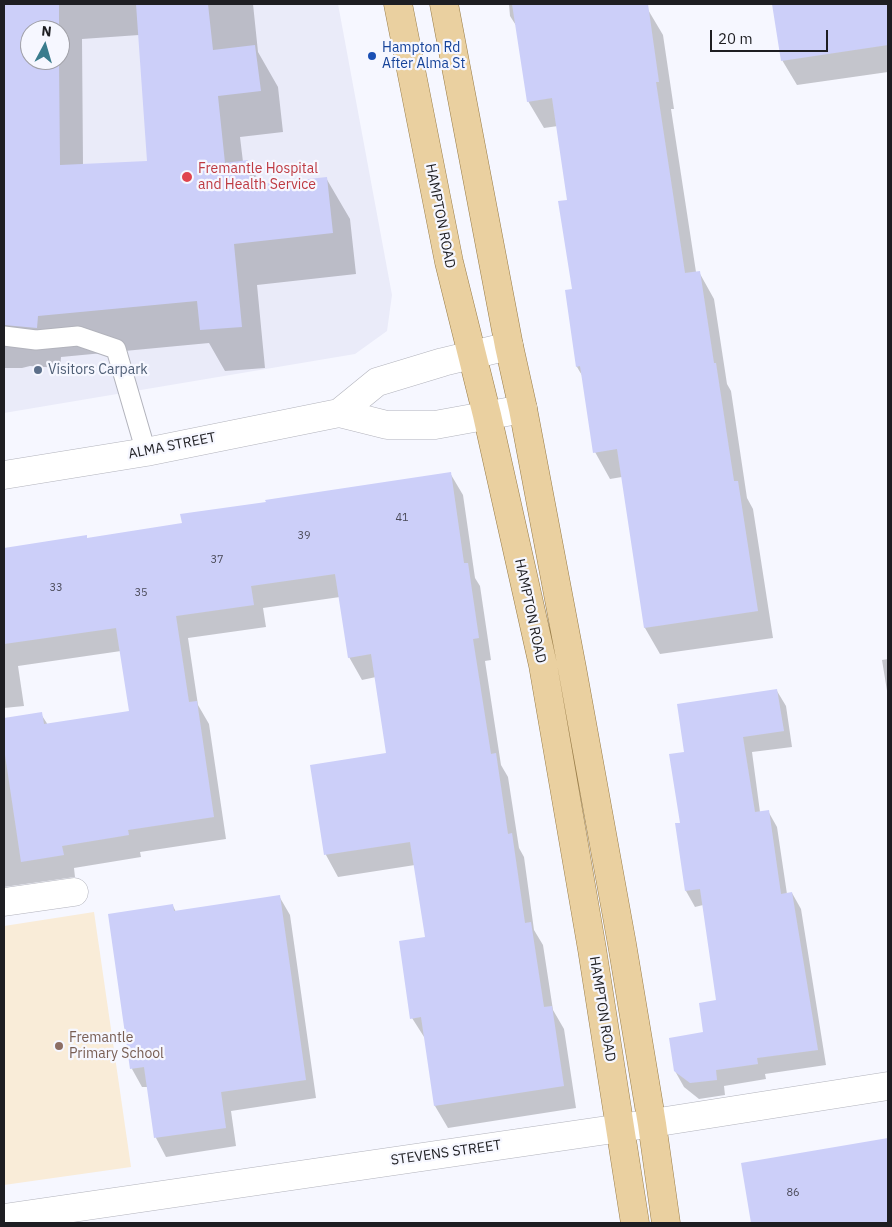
<!DOCTYPE html>
<style>
body{margin:0}
#map{position:relative;width:892px;height:1227px;overflow:hidden;background:#f6f7ff;font-family:"IBM Plex Sans",sans-serif}
canvas{display:block}
.frame{position:absolute;inset:0;border:5px solid #1e1e22;pointer-events:none}
.north{position:absolute;left:20px;top:20px;width:50px;height:50px;box-sizing:border-box;background:#f6f7ff;border:1px solid #a0a0a7;border-radius:50%;rotate:6deg;font-size:14px;font-weight:700;line-height:20px;text-align:center;color:#1e1e22}
.north::after{content:'';display:block;margin:auto;width:18px;height:22px;background:#3a7c8d;clip-path:polygon(50% 0,100% 100%,50% 72%,0 100%)}
.scale{position:absolute;left:710px;top:30px;width:118px;height:22px;box-sizing:border-box;border:2px solid #1e1e22;border-top:0;padding-left:6px;font-size:15px;line-height:18px;white-space:nowrap;color:#1e1e22;-webkit-text-stroke:4px #f6f7ff;paint-order:stroke}
</style>
<div id="map">
<canvas width="892" height="1227"></canvas>
<div class="frame"></div>
<div class="north">N</div>
<div class="scale">20 m</div>
</div>
<script>
const ctx = document.querySelector('canvas').getContext('2d');
ctx.lineJoin = 'round';
function fillPath(path, color) {
  ctx.fillStyle = color;
  ctx.fill(path, 'evenodd');
}
function shape(rows) {
  const path = new Path2D();
  for (const r of rows) {
    path.moveTo(r[0], r[1]);
    for (let i = 2; i < r.length; i += 2) path.lineTo(r[i], r[i + 1]);
  }
  return path;
}
function trace(path, color, width, dash) {
  ctx.strokeStyle = color;
  ctx.lineWidth = width;
  ctx.lineCap = dash ? 'butt' : 'round';
  ctx.setLineDash(dash || []);
  ctx.stroke(path);
}
function label(font, color, halo, rows, align = 'center') {
  ctx.font = font + ' "IBM Plex Sans",sans-serif';
  ctx.lineWidth = 4.5;
  ctx.setLineDash([]);
  ctx.textBaseline = 'middle';
  ctx.strokeStyle = halo;
  ctx.fillStyle = color;
  for (const [text, x, y, turn = 0] of rows) {
    ctx.save();
    ctx.translate(x, y);
    ctx.rotate((+turn || 0) * Math.PI / 180);
    ctx.textAlign = isNaN(turn) ? turn : align;
    if (halo) ctx.strokeText(text, 0, 0);
    ctx.fillText(text, 0, 0);
    ctx.restore();
  }
}
const built = shape([
 [4,4,338,4,392,295,387,331,355,354,4,413],
 [30,30,60,30,60,60,30,60]
]);
const education = shape([
 [94,912,131,1167,4,1185,4,926]
]);
const shadow = shape([
 [4,4,253,4,258,52,278,87,283,132,240,137,243,162,248,162,261,185,326,178,350,219,356,274,257,285,265,368,225,371,209,343,61,357,60,368,30,366,22,368,4,368],
 [30,30,60,30,60,60,30,60],
 [139,35,148,162,83,165,82,39],
 [509,4,634,4,635,10,647,8,663,35,674,109,671,109,696,272,699,272,714,299,727,384,731,391,747,498,753,509,773,638,660,654,645,628,622,477,610,479,595,452,583,377,577,367,569,201,558,126,544,128,528,101,517,27,510,16],
 [773,4,888,4,888,72,797,85,782,60],
 [450,473,463,495,475,578,480,586,491,660,485,661,501,765,508,777,519,848,524,857,534,930,543,945,553,1010,564,1029,576,1108,448,1128,435,1106,426,1040,412,1018,426,938,415,865,338,877,326,855,312,766,387,755,376,677,362,680,349,657,340,597,263,608,266,627,188,638,198,705,209,724,226,839,140,852,141,857,74,868,75,877,4,887,4,719,41,714,48,725,130,712,121,651,18,666,24,706,4,708,4,553,86,537,88,539,183,524],
 [888,659,888,697,882,660],
 [777,691,786,706,792,747,752,752,760,812,768,811,777,827,787,894,792,893,801,909,826,1065,765,1074,766,1079,724,1086,725,1095,699,1099,684,1087,675,1071,705,1033,717,1001,703,905,695,907,686,891,676,824,681,824,686,753],
 [279,896,290,915,316,1098,231,1111,236,1146,166,1157,156,1138,148,1087,142,1087,132,1069,173,906,176,912],
 [888,1139,888,1223,753,1223,742,1164]
]);
const building = shape([
 [4,4,59,4,59,30,30,30,30,60,59,60,60,165,147,161,136,4,208,4,213,50,255,45,261,91,218,96,225,163,248,160,251,185,327,177,333,233,234,244,242,327,200,330,197,301,38,316,37,328,4,325],
 [512,4,648,4,659,82,656,82,685,273,700,271,714,363,716,363,734,481,738,481,758,611,644,628,617,449,593,453,580,366,576,367,565,290,572,289,558,201,567,200,552,98,527,102],
 [772,4,888,4,888,45,781,61],
 [451,472,464,563,468,563,479,638,473,639,491,754,496,753,508,834,512,833,525,923,531,922,544,1007,552,1006,564,1086,434,1106,421,1017,410,1019,399,941,425,937,410,842,324,855,310,765,386,753,371,654,348,658,335,574,251,586,254,605,176,616,189,702,197,701,214,817,128,830,129,835,62,846,64,855,21,862,4,748,4,718,42,712,44,724,129,711,116,628,4,644,4,548,87,535,87,538,182,523,180,514,266,502,265,500],
 [777,689,784,731,743,737,755,812,769,810,781,894,792,892,818,1050,757,1058,758,1064,716,1070,717,1080,690,1083,674,1071,669,1038,703,1032,699,1003,716,1000,700,889,685,891,675,823,680,823,669,754,684,752,677,704],
 [280,895,306,1080,221,1092,226,1128,154,1138,144,1067,130,1069,108,914,173,904,174,911],
 [888,1138,888,1223,751,1223,741,1163]
]);
const service = shape([
 [4,336,36,340,78,336,116,349,146,452]
]);
const minor = shape([
 [339,413,377,382,443,362,509,346],
 [4,475,146,452,339,413,387,425,435,425,523,409],
 [4,902,74,892],
 [4,1218,621,1128]
]);
const tertiary = shape([
 [621,1128,888,1086]
]);
const primary = shape([
 [398,4,449,262,487,415,543,665,592,949,635,1223],
 [444,4,509,346,523,409,572,668,622,944,652,1124,666,1223]
]);
const markers = [
 [372,56,5,"#1a4fb4"],
 [187,177,6,"#e0444e"],
 [38,370,5,"#5c6f8a"],
 [59,1046,5,"#8d6e63"]
];
const numberNames = [
 ["41",402,518],
 ["39",304,536],
 ["37",217,560],
 ["33",56,588],
 ["35",141,593],
 ["86",793,1193]
];
const transitNames = [
 ["Hampton Rd",382,48],
 ["After Alma St",382,64]
];
const healthNames = [
 ["Fremantle Hospital",198,169],
 ["and Health Service",198,185]
];
const streetNames = [
 ["HAMPTON ROAD",440,216,79],
 ["ALMA STREET",172,446,-11],
 ["HAMPTON ROAD",530,611,78],
 ["HAMPTON ROAD",602,1009,81],
 ["STEVENS STREET",446,1153,-8]
];
const serviceNames = [
 ["Visitors Carpark",48,370]
];
const educationNames = [
 ["Fremantle",69,1038],
 ["Primary School",69,1054]
];
fillPath(built, '#eaebf9');
fillPath(education, '#f9ecd8');
fillPath(shadow, '#0003');
fillPath(building, '#cccff9');
trace(service, '#b2b3bc', 21);
trace(minor, '#b2b3bc', 29);
trace(tertiary, '#b2b3bc', 29);
trace(primary, '#9a7e4a', 29);
trace(service, '#fff', 19);
trace(minor, '#fff', 28);
trace(tertiary, '#fff', 28);
trace(primary, '#ead0a0', 28);
for (const [x, y, r, color] of markers) {
  const dot = new Path2D();
  dot.arc(x, y, r, 0, 2 * Math.PI);
  ctx.fillStyle = color;
  ctx.fill(dot);
  trace(dot, '#f6f7ff', 2);
}
label('11px', '#4a4a58', null, numberNames);
label('14px', '#164399', '#f6f7ff', transitNames, 'left');
label('14px', '#be3a42', '#f6f7ff', healthNames, 'left');
label('14px', '#1e1e22', '#f6f7ff', streetNames);
label('14px', '#4e5e75', '#f6f7ff', serviceNames, 'left');
label('14px', '#785e54', '#f6f7ff', educationNames, 'left');
</script>
